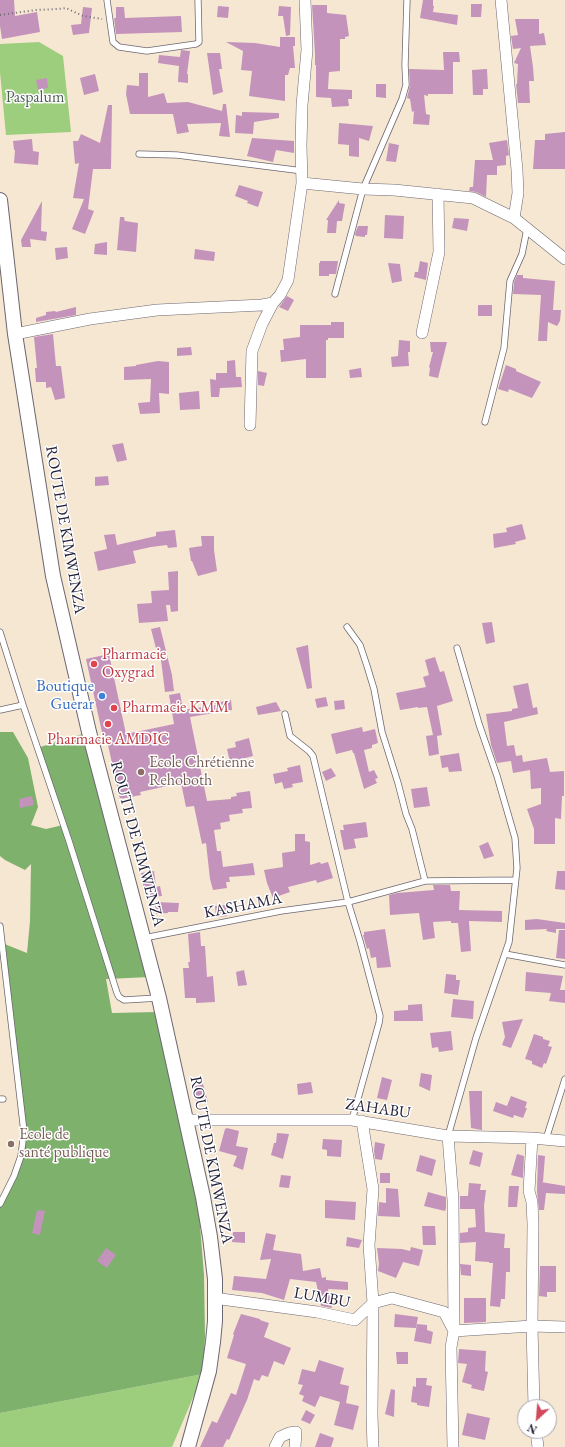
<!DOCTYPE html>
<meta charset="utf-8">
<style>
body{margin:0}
#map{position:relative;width:565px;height:1447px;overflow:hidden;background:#f6e7d2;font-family:"EB Garamond",serif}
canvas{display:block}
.north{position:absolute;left:517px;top:1399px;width:40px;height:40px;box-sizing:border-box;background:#fff;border:1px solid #a7a7b1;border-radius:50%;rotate:206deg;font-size:11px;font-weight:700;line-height:16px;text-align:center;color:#22223b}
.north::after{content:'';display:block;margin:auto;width:14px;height:18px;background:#d1495b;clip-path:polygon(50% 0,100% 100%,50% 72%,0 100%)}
</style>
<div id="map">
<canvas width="565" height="1447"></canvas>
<div class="north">N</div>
</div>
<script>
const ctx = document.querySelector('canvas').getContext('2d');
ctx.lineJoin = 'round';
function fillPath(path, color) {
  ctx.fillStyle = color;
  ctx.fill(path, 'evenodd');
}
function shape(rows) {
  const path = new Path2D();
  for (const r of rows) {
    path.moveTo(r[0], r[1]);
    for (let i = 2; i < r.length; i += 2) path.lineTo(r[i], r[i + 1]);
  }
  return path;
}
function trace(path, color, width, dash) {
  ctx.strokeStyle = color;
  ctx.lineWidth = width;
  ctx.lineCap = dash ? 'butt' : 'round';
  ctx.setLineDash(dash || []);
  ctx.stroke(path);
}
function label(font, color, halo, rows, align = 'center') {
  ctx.font = font + ' "EB Garamond",serif';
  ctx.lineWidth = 3;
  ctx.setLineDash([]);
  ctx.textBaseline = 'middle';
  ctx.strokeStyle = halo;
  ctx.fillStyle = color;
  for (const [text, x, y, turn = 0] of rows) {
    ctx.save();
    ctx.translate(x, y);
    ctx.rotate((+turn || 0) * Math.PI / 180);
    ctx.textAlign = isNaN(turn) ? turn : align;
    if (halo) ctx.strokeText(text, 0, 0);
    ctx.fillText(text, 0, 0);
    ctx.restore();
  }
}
const green = shape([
 [39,42,63,56,71,132,6,135,0,72,0,44],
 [203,1374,172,1447,0,1447,0,1413]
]);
const forest = shape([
 [0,732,13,732,28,758,38,807,31,825,46,829,63,825,37,748,89,732,150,977,106,979,112,1013,157,1012,198,1201,204,1275,205,1337,203,1374,0,1413,0,1204,14,1176,24,1132,2,943,27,953,30,921,31,864,25,870,5,860,0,856]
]);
const building = shape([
 [0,0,14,0,15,16,37,12,40,32,2,39,0,26],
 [423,0,433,0,433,6,434,6,433,12,458,15,457,25,420,18],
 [471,4,482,4,481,17,471,17],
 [312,5,327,5,327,13,346,15,349,36,345,37,345,39,340,39,340,71,329,72,328,89,352,90,352,99,348,99,349,106,332,107,331,98,316,97,316,65,315,65,315,54],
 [218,6,229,7,228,18,217,17],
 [279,6,291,7,290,35,286,36,283,16,278,16],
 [83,7,92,8,89,33,73,35,71,25,81,24],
 [116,7,124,7,125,18,181,16,182,32,116,34,114,18,116,18],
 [515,19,539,19,539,34,544,33,546,45,530,46,533,67,534,81,529,81,530,103,518,103,516,84,517,84,518,64,514,63,521,48,513,49,511,36,518,35],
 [280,37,295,37,295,46,293,46,295,68,290,68,288,75,285,75,285,101,249,96,252,71,241,70,243,51,226,42,255,43,280,47],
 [181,50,190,51,187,74,188,74,188,83,178,82,179,66,158,63,159,55,180,57],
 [443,52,459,52,460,62,453,62,453,94,428,94,428,96,424,95,426,114,430,115,429,125,413,124,414,111,412,112,410,99,407,98,410,85,409,69,444,70],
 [207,53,220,53,222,69,219,69,223,92,213,95],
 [487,69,488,89,483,89,483,95,473,95,472,70],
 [139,73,148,73,148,97,164,93,167,103,188,102,222,111,223,104,226,104,230,137,219,136,221,123,187,124,189,132,177,134,173,114,130,114,126,94,127,85,139,86],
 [95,74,99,91,84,95,80,78],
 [47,78,48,88,38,90,36,80],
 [376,84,386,84,386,98,376,97],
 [108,105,112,105,111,169,93,169,88,209,94,211,85,234,72,229,84,199,73,198,79,163,75,164,73,141,78,141,81,134,100,143],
 [242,112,279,113,279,118,254,122,253,134,235,133,236,115,242,116],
 [339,123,373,126,369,141,359,138,359,157,349,156,349,145,338,144],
 [565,132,565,169,533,169,535,140,545,140,545,134],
 [252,138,294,141,294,153,276,150,273,162,247,156],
 [32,139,33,151,39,152,38,165,14,163,15,150,14,150,13,141],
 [507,140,509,155,506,156,506,165,497,166,497,175,487,175,486,197,476,192,469,191,470,187,473,187,475,160,493,160,489,143],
 [389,143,399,145,396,162,386,161],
 [239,185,263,192,258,207,247,203,248,201,235,196],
 [339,200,339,203,345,204,342,221,337,221,336,233,327,233,328,220,326,220],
 [42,201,41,231,47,232,46,241,30,239,31,247,22,247,21,240],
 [385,215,404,216,403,239,384,238],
 [120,217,124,217,125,222,125,221,138,223,136,252,117,250],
 [454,218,469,219,467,231,452,228],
 [358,226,368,226,367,235,365,235,365,237,356,236,355,234],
 [107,242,107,255,94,254,95,244],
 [67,247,68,258,56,260,55,248],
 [195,249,215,252,214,261,194,259],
 [320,261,338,261,336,274,329,274,329,276,319,276,319,263,320,263],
 [420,261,428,263,426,280,414,277,415,272,418,272],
 [388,263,400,264,402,281,392,283],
 [517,275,523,275,523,278,555,281,553,310,561,310,560,321,557,326,548,322,547,341,538,341,541,295,513,294,514,282],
 [287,296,294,300,288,311,279,307],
 [478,305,492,305,492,316,478,316],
 [76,307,76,315,36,322,36,318,46,315,46,312,55,311,56,312],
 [331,322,344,322,344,338,328,338,328,340,326,340,326,378,306,378,306,359,281,362,280,350,284,350,283,339,300,337,300,325,331,325],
 [53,334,56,366,61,366,65,398,55,400,51,387,46,388,46,382,36,382,35,368,37,368,34,337],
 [399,340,410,341,410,352,408,352,409,366,392,367,391,357,398,356],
 [430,342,447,342,438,378,429,376,430,368,429,367,433,352,431,352],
 [191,347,192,355,177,356,177,348],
 [235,360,236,377,241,377,242,387,220,388,219,397,211,397,210,379,216,380,216,373,227,373,227,361],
 [158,361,169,362,169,394,159,393,160,413,140,414,138,403,150,402,151,379,124,380,124,367,136,366,136,365],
 [506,365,516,369,516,371,541,382,532,398,509,389,508,392,498,389],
 [361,368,362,377,350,378,349,370],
 [258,371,267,373,264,386,258,385],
 [199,391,200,409,180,410,179,393],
 [123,443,127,460,117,462,112,445],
 [108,476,109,485,95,486,95,477],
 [522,524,526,539,515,542,516,544,494,548,493,534,507,532,506,528],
 [175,530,177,547,168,548,167,545,151,547,133,551,136,563,98,571,94,552,107,549,104,535,115,534,117,545,156,536,156,532],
 [201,536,214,536,214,550,217,571,198,576,192,561,191,561,189,548,202,546],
 [178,571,178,611,171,612,170,605,166,605,168,621,139,623,137,604,152,603,151,591,169,590,168,572],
 [492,622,495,642,486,644,482,623],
 [160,627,172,675,174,691,165,692,161,660,159,660,151,629],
 [308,645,312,688,307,689,296,648],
 [109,654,126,734,174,724,169,695,180,693,183,710,216,705,215,703,231,700,232,710,190,717,207,801,231,799,231,797,237,796,236,793,250,791,252,808,242,809,243,813,229,815,230,821,220,823,221,829,214,830,217,851,221,851,223,867,253,863,255,875,229,877,230,882,226,882,227,888,213,890,210,879,206,843,202,844,194,806,186,807,181,783,140,792,141,795,120,799,106,736,103,737,86,659],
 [435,657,440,672,444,671,453,701,437,706,442,735,437,736,439,754,429,756,426,736,433,735,427,707,418,708,418,707,400,710,396,693,426,687,423,677,429,675,425,660],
 [528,683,533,708,537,707,538,714,504,722,507,746,514,745,516,756,522,755,523,762,547,758,550,772,564,771,564,796,562,796,561,819,555,818,555,844,534,844,534,829,527,809,541,804,541,788,531,789,530,770,513,773,511,761,497,763,491,745,486,714,512,711,512,709,518,708,513,686],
 [326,697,328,706,317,708,315,699],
 [344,700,345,709,335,710,334,701],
 [276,702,281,711,258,715,256,707],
 [362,727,363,732,375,729,378,743,372,745,372,748,364,750,369,772,374,770,378,778,375,779,377,783,364,789,354,753,353,753,352,750,336,754,331,734],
 [249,738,253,756,230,762,227,749,236,747,235,742],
 [459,753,462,771,449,772,448,767,442,768,440,756],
 [300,765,303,782,292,784,293,787,284,789,282,782,275,784,273,774,288,771,287,768],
 [331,768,336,776,326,781,322,772],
 [427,787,430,806,414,808,411,789],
 [32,796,34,805,20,808,19,799],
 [366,822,368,837,354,839,356,848,344,850,340,830,344,830,343,825],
 [295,834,305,834,305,841,310,842,310,865,320,862,321,864,328,862,333,878,317,883,316,880,288,887,290,892,273,898,267,883,264,870,283,867,282,853,295,851],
 [488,842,494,856,484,859,479,846],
 [154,871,156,887,160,886,162,896,150,897,149,889,144,890,141,873],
 [557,871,565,871,565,890,555,889],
 [433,885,450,885,451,891,460,891,459,910,502,911,502,922,469,921,471,951,461,952,458,923,451,923,451,921,433,922,435,938,423,940,419,913,390,915,389,895,397,893,434,890],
 [155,902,179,903,178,912,168,912,168,913,156,914],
 [226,905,227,916,216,917,215,906],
 [537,919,565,923,565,929,556,929,556,933,546,931,547,929,525,930,525,920],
 [385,929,391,967,377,968,376,957,371,958,369,948,367,949,363,935,364,935,364,932],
 [559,930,565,930,565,959,556,958],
 [200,932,201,946,205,946,207,977,213,976,215,1002,196,1003,196,998,185,998,183,968,189,968,188,962,190,962,188,934],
 [244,970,247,985,238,986,236,972],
 [526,972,563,976,560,990,565,990,565,1003,549,1001,551,993,525,991],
 [446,974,456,975,456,980,460,980,458,995,444,993],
 [453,999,474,1001,473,1019,451,1017],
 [422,1004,423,1021,394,1021,394,1011,408,1010,408,1005],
 [523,1019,511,1048,502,1045,505,1037,502,1022],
 [451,1031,453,1050,439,1052,438,1047,432,1048,430,1033],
 [534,1034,543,1037,543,1039,550,1041,548,1046,552,1047,546,1064,544,1063,542,1068,532,1064,532,1061,525,1059],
 [421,1073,432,1075,430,1091,419,1086],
 [382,1077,392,1080,387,1100,377,1098],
 [311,1082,313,1093,298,1095,297,1084],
 [203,1084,208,1102,197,1104,192,1087],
 [469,1091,482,1091,482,1130,471,1128],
 [511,1096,527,1102,525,1108,527,1108,523,1118,514,1115,513,1118,493,1111,496,1102,507,1106],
 [227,1128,239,1131,236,1146,248,1148,243,1170,233,1166,237,1156,219,1151,225,1129],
 [277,1133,289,1134,283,1159,271,1155,274,1143,276,1143],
 [323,1139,342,1140,341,1157,327,1156,327,1150,322,1149],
 [375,1142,385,1144,382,1160,375,1159,374,1151],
 [473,1150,483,1153,480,1167,469,1164],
 [517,1154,524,1156,523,1178,511,1175],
 [420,1155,436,1160,432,1176,416,1171],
 [538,1155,545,1156,543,1182,541,1182,565,1186,565,1194,546,1193,544,1210,539,1210,537,1192],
 [380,1173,390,1173,390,1183,380,1183],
 [281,1175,291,1176,289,1188,279,1187],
 [469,1183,481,1184,480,1190,486,1190,484,1206,485,1232,505,1234,504,1248,510,1248,510,1272,506,1272,505,1299,501,1299,500,1307,490,1306,493,1263,489,1263,489,1262,475,1261,476,1242,460,1243,460,1233,468,1232,468,1228,476,1227,475,1209,460,1209,460,1196,468,1196],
 [509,1186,519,1186,517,1207,508,1207],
 [386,1188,398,1189,400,1217,378,1216,379,1202,386,1203],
 [428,1192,446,1197,446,1208,445,1211,424,1206],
 [325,1200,356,1202,355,1220,325,1218],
 [37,1210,45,1211,40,1235,32,1233],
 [422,1226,435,1226,436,1245,423,1245],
 [233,1232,245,1232,245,1243,232,1242],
 [266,1233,276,1235,273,1250,301,1254,303,1271,320,1268,322,1278,326,1277,326,1280,348,1282,348,1290,328,1289,332,1308,321,1306,316,1282,290,1279,284,1300,262,1293,232,1290,234,1276,266,1279,271,1259,260,1260],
 [347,1237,362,1240,359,1248,346,1246],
 [411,1247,423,1250,419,1266,403,1262,396,1278,378,1271,379,1264,377,1248,402,1249,410,1251],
 [106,1248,116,1255,107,1268,97,1261],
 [460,1264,471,1265,471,1276,461,1275],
 [540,1266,556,1266,556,1292,547,1292,547,1297,539,1296],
 [464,1298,486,1298,486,1322,464,1323],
 [241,1314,260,1319,260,1320,269,1323,264,1337,291,1348,284,1365,274,1361,268,1377,262,1375,259,1381,254,1379,247,1400,229,1440,227,1439,223,1447,200,1447,212,1421,217,1423,231,1393,236,1395,246,1364,227,1358,234,1335,233,1334],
 [395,1314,418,1317,416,1328,394,1327],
 [417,1324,427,1325,427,1330,433,1332,431,1344,414,1341],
 [459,1349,486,1351,485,1371,488,1372,484,1391,471,1388,472,1385,462,1382,467,1364,458,1363],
 [396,1352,408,1352,408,1364,397,1364],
 [319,1360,344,1368,340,1384,349,1386,346,1403,359,1406,353,1430,334,1425,340,1402,320,1396,315,1407,302,1401,304,1396,299,1394,303,1385,298,1384,302,1369,315,1372],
 [416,1378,427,1378,426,1385,432,1386,429,1407,417,1405,417,1403,411,1402,413,1386,416,1387],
 [391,1389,395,1390,394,1417,385,1414],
 [306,1410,315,1415,310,1424,301,1420],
 [467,1413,490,1418,485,1440,462,1435],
 [320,1433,334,1438,331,1447,315,1447]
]);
const path = shape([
 [0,15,36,10,58,9,66,8,83,16,102,19]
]);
const service = shape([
 [107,0,113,42,119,47,147,51,196,44,199,42,198,0],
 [139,154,177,155,303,171],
 [335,294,363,189,402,99,406,85,405,65,407,0],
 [485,422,504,348,510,281,522,254,527,229],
 [347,627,360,645,367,666,374,689,382,732,398,783,406,814,412,829,425,881],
 [0,632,23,705,69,841,117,993,119,997,124,1000,158,998],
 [0,710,23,705],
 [285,714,290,736,309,751,313,756,348,902,360,941,380,1016,379,1023,352,1120],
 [0,926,24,1132,21,1156,14,1176,0,1204],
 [144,938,281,911,348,902,425,881,515,880],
 [505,954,565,965],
 [0,1099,3,1099],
 [448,1136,476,1038,509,942,517,868,515,838,497,776,479,724,457,648],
 [546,1139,565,1079]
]);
const minor = shape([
 [501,0,517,170,518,193,514,218],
 [302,183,363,189,394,190,473,198,514,218,565,259],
 [422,333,439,252,438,194],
 [15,334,90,319,157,310,262,305,273,303,280,295,288,280,302,183,301,146,302,105,307,50,305,0],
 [250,425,252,351,262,324,273,303],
 [186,1120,352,1120,448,1136,532,1138,565,1141],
 [362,1121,373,1189,369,1245,373,1303,372,1414,373,1447],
 [448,1136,453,1200,454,1331,451,1347,453,1447],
 [532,1138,529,1191,532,1202,533,1224,532,1326,534,1407],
 [221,1299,317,1312,355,1320,373,1303,392,1298,444,1312,454,1331,532,1326,565,1327],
 [536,1431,538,1447],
 [275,1447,280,1437,289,1433,296,1432,295,1447]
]);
const tertiary = shape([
 [0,200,15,334,53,576,89,732,159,998,203,1197,210,1237,215,1279,215,1321,213,1342,209,1371,188,1447]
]);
const markers = [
 [94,664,4,"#e0444e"],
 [102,696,4,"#3f7fe0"],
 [114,708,4,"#e0444e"],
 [108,724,4,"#e0444e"],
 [141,772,4,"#8d6e63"],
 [11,1144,4,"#8d6e63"]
];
const parkNames = [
 ["Paspalum",35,98]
];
const streetNames = [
 ["ROUTE DE KIMWENZA",65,530,80],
 ["ROUTE DE KIMWENZA",137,844,75],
 ["KASHAMA",243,906,-11],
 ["ZAHABU",378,1109,8],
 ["ROUTE DE KIMWENZA",211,1160,79],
 ["LUMBU",322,1298,10]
];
const healthNames = [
 ["Pharmacie",102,655],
 ["Oxygrad",102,673],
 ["Pharmacie KMM",122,708],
 ["Pharmacie AMDIC",108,740,"center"]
];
const shopNames = [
 ["Boutique",94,687],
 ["Guerar",94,705]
];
const educationNames = [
 ["Ecole Chrétienne",149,763],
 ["Rehoboth",149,781],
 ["Ecole de",19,1135],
 ["santé publique",19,1153]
];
fillPath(green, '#9cce7d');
fillPath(forest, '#7db16c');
fillPath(building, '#c393bb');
trace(service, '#6c6770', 7);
trace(minor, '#6c6770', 12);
trace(tertiary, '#6c6770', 16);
trace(path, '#6c6770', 2, [1, 3]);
trace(service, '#fff', 5.5);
trace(minor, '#fff', 11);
trace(tertiary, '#fff', 14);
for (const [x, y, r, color] of markers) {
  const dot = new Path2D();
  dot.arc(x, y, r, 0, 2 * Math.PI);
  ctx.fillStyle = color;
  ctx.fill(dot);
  trace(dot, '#fff', 1.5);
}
label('16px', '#4d5e52', '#fff', parkNames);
label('16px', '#22223b', '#fff', streetNames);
label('16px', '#be3a42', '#fff', healthNames, 'left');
label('16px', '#366cbe', '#fff', shopNames, 'right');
label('16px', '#785e54', '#fff', educationNames, 'left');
</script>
